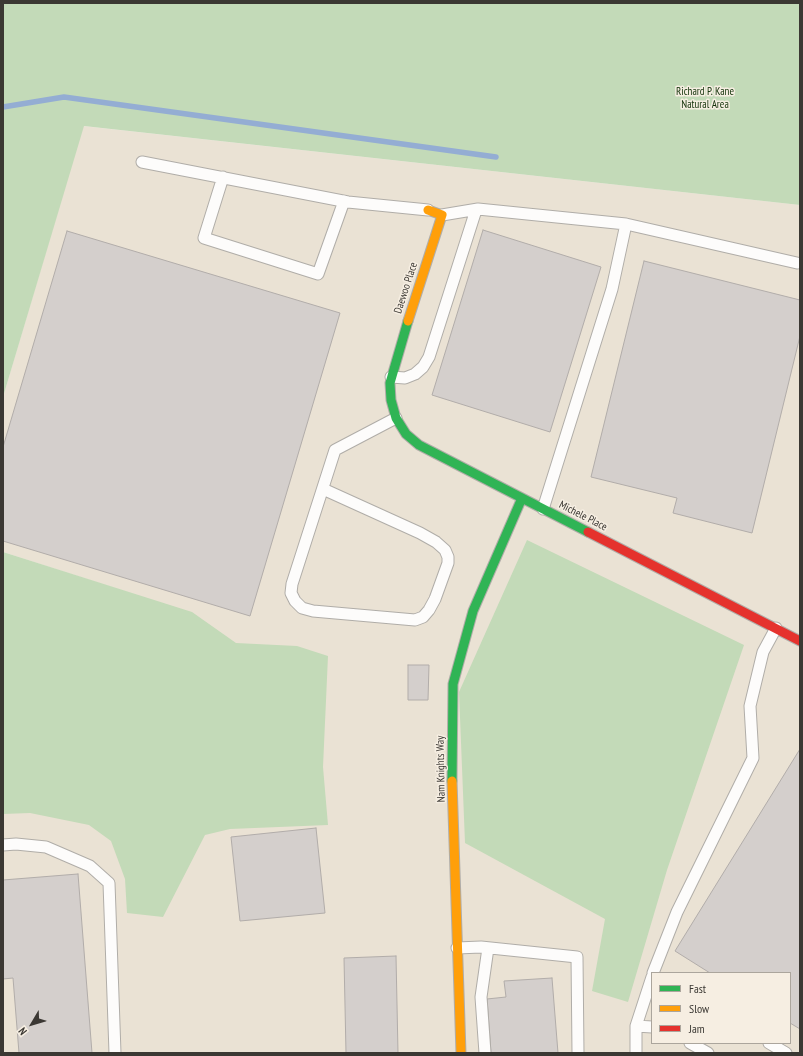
<!DOCTYPE html>
<style>
body{margin:0}
#map{position:relative;width:803px;height:1056px;overflow:hidden;background:#f2ede7;font-family:"PT Sans Narrow",sans-serif}
canvas{display:block}
.frame{position:absolute;inset:0;border:4px solid #3b3833;pointer-events:none}
.legend{position:absolute;left:651px;top:972px;width:140px;height:72px;box-sizing:border-box;background:#f6eee2;border:1px solid #aba59c;margin:0;padding:5px 7px;list-style:none;font-size:12px;color:#3b3833}
.legend li{display:flex;align-items:center;gap:8px;height:20px}
.legend b{width:20px;border:1px solid #aba59c}
.north{position:absolute;left:12px;top:1004px;width:40px;height:40px;-webkit-text-stroke:3px #f6eee2;paint-order:stroke;rotate:232deg;font-size:11px;font-weight:700;line-height:16px;text-align:center;color:#3b3833}
.north::after{content:'';display:block;margin:auto;width:14px;height:18px;background:#3b3833;clip-path:polygon(50% 0,100% 100%,50% 72%,0 100%)}
</style>
<div id="map">
<canvas width="803" height="1056"></canvas>
<div class="frame"></div>
<ul class="legend">
<li><b style="height:5px;background:#30b455"></b>Fast</li>
<li><b style="height:5px;background:#ff9f0a"></b>Slow</li>
<li><b style="height:5px;background:#e5322d"></b>Jam</li>
</ul>
<div class="north">N</div>
</div>
<script>
const ctx = document.querySelector('canvas').getContext('2d');
ctx.lineJoin = 'round';
function fillPath(path, color) {
  ctx.fillStyle = color;
  ctx.fill(path, 'evenodd');
}
function shape(rows) {
  const path = new Path2D();
  for (const r of rows) {
    path.moveTo(r[0], r[1]);
    for (let i = 2; i < r.length; i += 2) path.lineTo(r[i], r[i + 1]);
  }
  return path;
}
function trace(path, color, width, dash) {
  ctx.strokeStyle = color;
  ctx.lineWidth = width;
  ctx.lineCap = dash ? 'butt' : 'round';
  ctx.setLineDash(dash || []);
  ctx.stroke(path);
}
function label(font, color, halo, rows, align = 'center') {
  ctx.font = font + ' "PT Sans Narrow",sans-serif';
  ctx.lineWidth = 3;
  ctx.setLineDash([]);
  ctx.textBaseline = 'middle';
  ctx.strokeStyle = halo;
  ctx.fillStyle = color;
  for (const [text, x, y, turn = 0] of rows) {
    ctx.save();
    ctx.translate(x, y);
    ctx.rotate((+turn || 0) * Math.PI / 180);
    ctx.textAlign = isNaN(turn) ? turn : align;
    if (halo) ctx.strokeText(text, 0, 0);
    ctx.fillText(text, 0, 0);
    ctx.restore();
  }
}
const built = shape([
 [83,126,800,205,800,1053,3,1053,3,794,192,613,3,552,3,397],
 [652,973,790,973,790,1043,652,1043]
]);
const green = shape([
 [3,3,800,3,800,205,84,126,3,397],
 [527,540,744,645,667,870,628,1002,592,991,605,919,465,843,459,692],
 [3,552,192,612,236,643,297,646,328,656,323,767,328,825,230,829,205,835,163,917,127,913,125,879,111,841,89,825,30,813,3,814]
]);
const stream = shape([
 [3,107,64,97,496,157]
]);
const building = shape([
 [483,230,601,267,550,432,432,395,483,230],
 [67,231,340,313,250,616,3,541,3,447,67,231],
 [644,261,800,300,800,336,752,533,673,513,677,498,591,477,644,261],
 [408,665,429,665,428,700,408,700,408,665],
 [800,749,800,1029,790,1023,790,973,710,973,675,951,800,749],
 [316,828,325,913,240,921,231,837,316,828],
 [78,874,92,1053,19,1053,13,978,3,979,3,880,78,874],
 [396,956,398,1053,346,1053,344,958,396,956],
 [552,978,558,1053,491,1053,487,999,506,997,504,981,552,978]
]);
const lane = shape([
 [142,162,348,202,428,210],
 [223,177,204,238,318,274,344,201],
 [442,215,478,209,626,224,612,289,543,509],
 [626,224,797,263],
 [391,377,405,378,415,374,423,367,429,357,476,210],
 [323,489,420,533,436,542,445,550,448,557,448,563,435,599,429,610,423,617,415,620,313,611,302,608,295,601,291,593,292,584,335,450,396,418],
 [3,845,16,844,46,847,90,866,109,883,115,1053],
 [457,948,481,947,577,957,578,1053],
 [653,973,677,912,753,758,750,706,763,652,776,628],
 [636,1026,652,1027],
 [690,1043,708,1053],
 [769,1043,786,1053],
 [485,1053,481,997,488,948],
 [636,1053,636,1026,652,977]
]);
const fast = shape([
 [408,321,390,383,391,400,396,418,406,434,419,445,588,532],
 [452,781,453,684,473,611,522,498]
]);
const slow = shape([
 [408,321,442,215,428,210],
 [452,781,461,1053]
]);
const jam = shape([
 [588,532,800,641]
]);
const parkNames = [
 ["Richard P. Kane",705,92],
 ["Natural Area",705,105]
];
const streetNames = [
 ["Daewoo Place",406,288,-72],
 ["Michele Place",583,516,27],
 ["Nam Knights Way",441,769,-91]
];
fillPath(built, '#eae2d4');
fillPath(green, '#c3dab8');
trace(stream, '#94add3', 5.5);
fillPath(building, '#d4cfcc');
trace(building, '#b2adaa', 1);
trace(lane, '#b0ada8', 13);
trace(fast, '#b0ada8', 11);
trace(slow, '#b0ada8', 11);
trace(jam, '#b0ada8', 11);
trace(lane, '#fdfcfb', 11);
trace(fast, '#30b455', 9);
trace(slow, '#ff9f0a', 9);
trace(jam, '#e5322d', 9);
label('11px', '#123209', '#f6eee2', parkNames);
label('11px', '#3b3833', '#f6eee2', streetNames);
</script>
